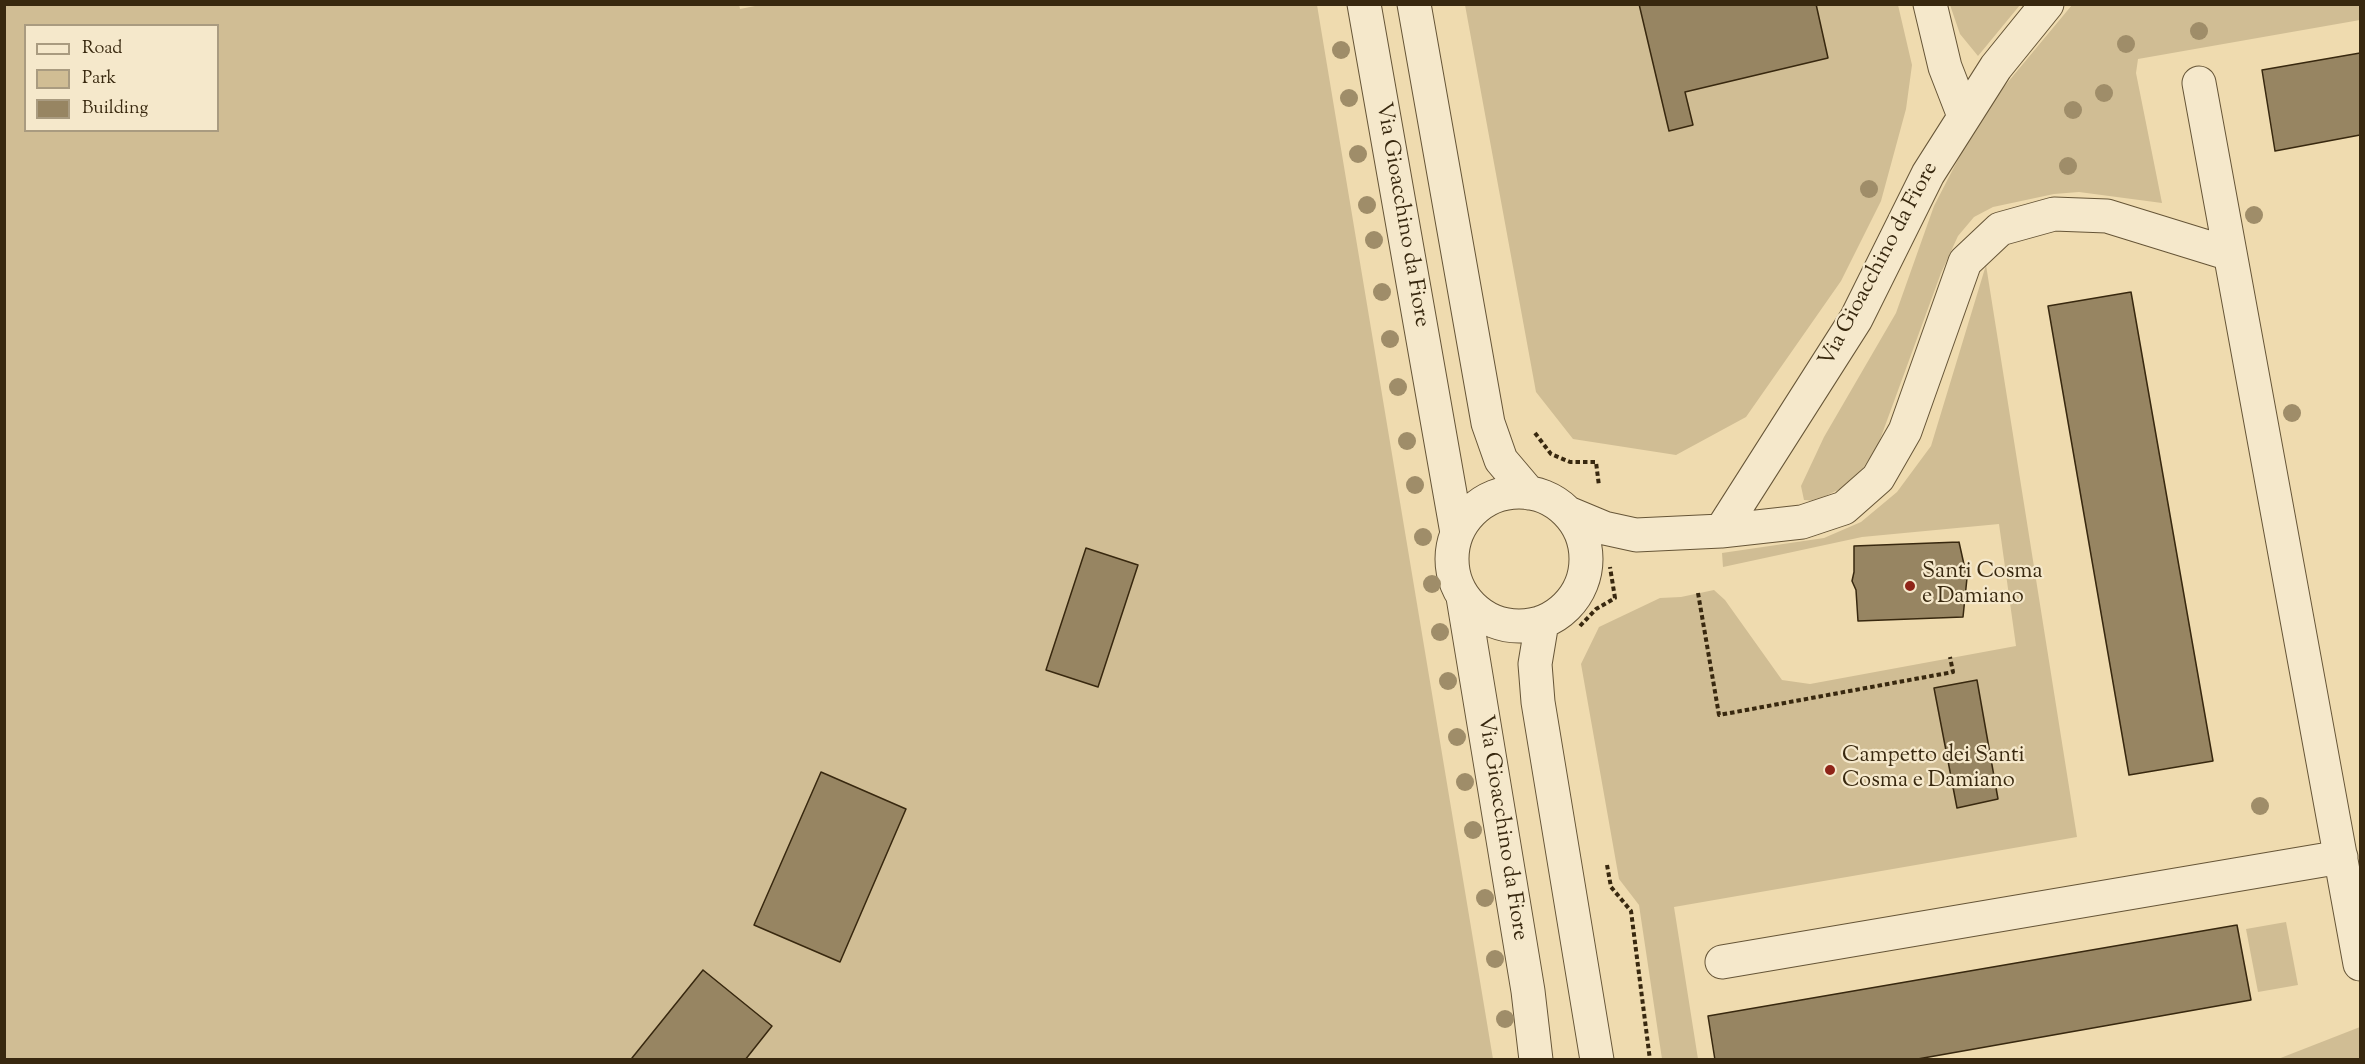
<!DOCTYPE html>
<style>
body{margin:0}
#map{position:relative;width:2365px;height:1064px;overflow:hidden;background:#efdbaf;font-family:"Sorts Mill Goudy",serif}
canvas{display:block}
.frame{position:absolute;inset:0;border:6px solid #38280f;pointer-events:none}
.legend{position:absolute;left:24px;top:24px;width:195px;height:108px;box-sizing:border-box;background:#f5e8cb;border:2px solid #a99b80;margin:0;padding:8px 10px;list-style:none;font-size:18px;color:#38280f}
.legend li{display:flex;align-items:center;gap:12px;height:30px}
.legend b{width:30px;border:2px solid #a99b80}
</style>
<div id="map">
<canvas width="2365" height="1064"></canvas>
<div class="frame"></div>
<ul class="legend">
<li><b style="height:8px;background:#f5e8cb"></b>Road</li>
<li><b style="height:16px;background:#d0bd94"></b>Park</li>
<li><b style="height:16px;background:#978562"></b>Building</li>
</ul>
</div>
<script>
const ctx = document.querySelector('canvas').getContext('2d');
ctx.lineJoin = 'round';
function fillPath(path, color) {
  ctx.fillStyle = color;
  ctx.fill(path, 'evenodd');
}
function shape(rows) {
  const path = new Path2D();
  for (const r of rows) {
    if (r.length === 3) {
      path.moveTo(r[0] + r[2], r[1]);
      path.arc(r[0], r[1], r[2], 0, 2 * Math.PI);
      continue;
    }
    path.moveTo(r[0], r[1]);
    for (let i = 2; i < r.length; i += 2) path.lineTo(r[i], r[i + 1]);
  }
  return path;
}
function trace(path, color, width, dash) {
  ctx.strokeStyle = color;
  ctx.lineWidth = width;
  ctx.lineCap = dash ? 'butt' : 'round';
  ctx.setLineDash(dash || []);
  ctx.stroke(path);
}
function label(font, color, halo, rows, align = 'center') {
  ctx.font = font + ' "Sorts Mill Goudy",serif';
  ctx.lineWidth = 4.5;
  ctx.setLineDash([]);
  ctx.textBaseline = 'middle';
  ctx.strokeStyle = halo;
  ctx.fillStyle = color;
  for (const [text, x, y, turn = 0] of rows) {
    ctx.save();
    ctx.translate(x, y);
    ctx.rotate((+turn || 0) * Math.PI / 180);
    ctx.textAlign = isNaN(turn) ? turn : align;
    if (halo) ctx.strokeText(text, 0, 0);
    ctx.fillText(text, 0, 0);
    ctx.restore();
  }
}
const green = shape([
 [739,4,740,9,765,4,1317,5,1493,1059,5,1060,5,5],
 [26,26,218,26,218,130,26,130],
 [1465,5,1898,5,1912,65,1906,109,1881,201,1841,281,1746,417,1676,455,1573,439,1536,392],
 [1950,5,1950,4,2020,5,1978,56,1960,34],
 [2072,5,2360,5,2360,20,2138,59,2136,73,2162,203,2079,192,2054,194,1993,207,1974,217,1958,236,1941,273,1878,445,1863,468,1840,489,1815,501,1804,500,1801,486,1824,437,1896,313,1934,206,1968,140,1993,100],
 [1986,265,2077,837,1674,907,1698,1059,1662,1059,1639,905,1619,879,1581,664,1599,627,1660,598,1681,597,1714,590,1725,600,1782,680,1810,684,2016,646,1999,524,1862,537,1723,567,1722,553,1824,538,1861,522,1897,492,1931,446],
 [2286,922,2298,985,2258,992,2246,929],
 [2360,1027,2360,1059,2275,1059,2278,1059]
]);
const building = shape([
 [1639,4,1816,4,1828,58,1685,92,1693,125,1669,131,1639,4],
 [2360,53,2360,135,2275,151,2262,70,2360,53],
 [2131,292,2213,761,2129,775,2048,306,2131,292],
 [1959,542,1967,578,1963,617,1858,621,1856,590,1852,581,1854,572,1854,546,1959,542],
 [1086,548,1138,565,1098,687,1046,670,1086,548],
 [1977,680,1998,799,1957,808,1934,688,1977,680],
 [821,772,906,809,840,962,754,925,821,772],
 [2237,925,2251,1000,1912,1060,1715,1060,1708,1016,2237,925],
 [703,970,772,1026,745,1060,634,1060,632,1058,703,970]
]);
const path = shape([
 [1535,433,1551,454,1570,462,1596,462,1599,486],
 [1698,593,1719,715,1953,672,1950,657],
 [1580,626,1596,609,1615,598,1610,567],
 [1607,865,1611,887,1631,911,1650,1060]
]);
const minor = shape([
 [1364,4,1457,533],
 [1414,4,1488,423,1501,460,1529,493],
 [1930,4,1945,67,1964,116],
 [2199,83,2360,964],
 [1519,559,67],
 [1568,513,1604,528,1636,535,1721,531,1802,522,1844,508,1878,478,1905,431,1965,262,2000,229,2054,214,2107,216,2230,254],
 [1721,531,1856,319,1928,174,1996,67,2047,4],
 [1463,597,1528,991,1536,1060],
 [1542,622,1535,664,1538,702,1597,1060],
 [1722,962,2341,857]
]);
const trees = [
 [2199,31],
 [2126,44],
 [1341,50],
 [2104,93],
 [1349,98],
 [2073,110],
 [1358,154],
 [2068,166],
 [1869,189],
 [1367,205],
 [2254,215],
 [1374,240],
 [1382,292],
 [1390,339],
 [1398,387],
 [2292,413],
 [1407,441],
 [1415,485],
 [1423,537],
 [1432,584],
 [1440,632],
 [1448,681],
 [1457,737],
 [1465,782],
 [2260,806],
 [1473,830],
 [1485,898],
 [1495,959],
 [1505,1019]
];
const markers = [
 [1910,586,6,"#8f2418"],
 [1830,770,6,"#8f2418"]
];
const streetNames = [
 ["Via Gioacchino da Fiore",1401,215,80],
 ["Via Gioacchino da Fiore",1880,265,-62],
 ["Via Gioacchino da Fiore",1501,828,81]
];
const poiNames = [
 ["Santi Cosma",1922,573],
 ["e Damiano",1922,598],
 ["Campetto dei Santi",1842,757],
 ["Cosma e Damiano",1842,782]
];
fillPath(green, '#d0bd94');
fillPath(building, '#978562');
trace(building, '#38280f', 1.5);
trace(minor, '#665537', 35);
trace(path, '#38280f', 4, [4.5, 3]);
trace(minor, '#f5e8cb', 33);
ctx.fillStyle = '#9f8d69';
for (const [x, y] of trees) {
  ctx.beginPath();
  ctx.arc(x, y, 9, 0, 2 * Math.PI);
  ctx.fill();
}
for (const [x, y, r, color] of markers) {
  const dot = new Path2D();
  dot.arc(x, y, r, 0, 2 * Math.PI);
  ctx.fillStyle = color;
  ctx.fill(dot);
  trace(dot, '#f5e8cb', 2);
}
label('22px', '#38280f', '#f5e8cb', streetNames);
label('22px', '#38280f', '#f5e8cb', poiNames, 'left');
</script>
